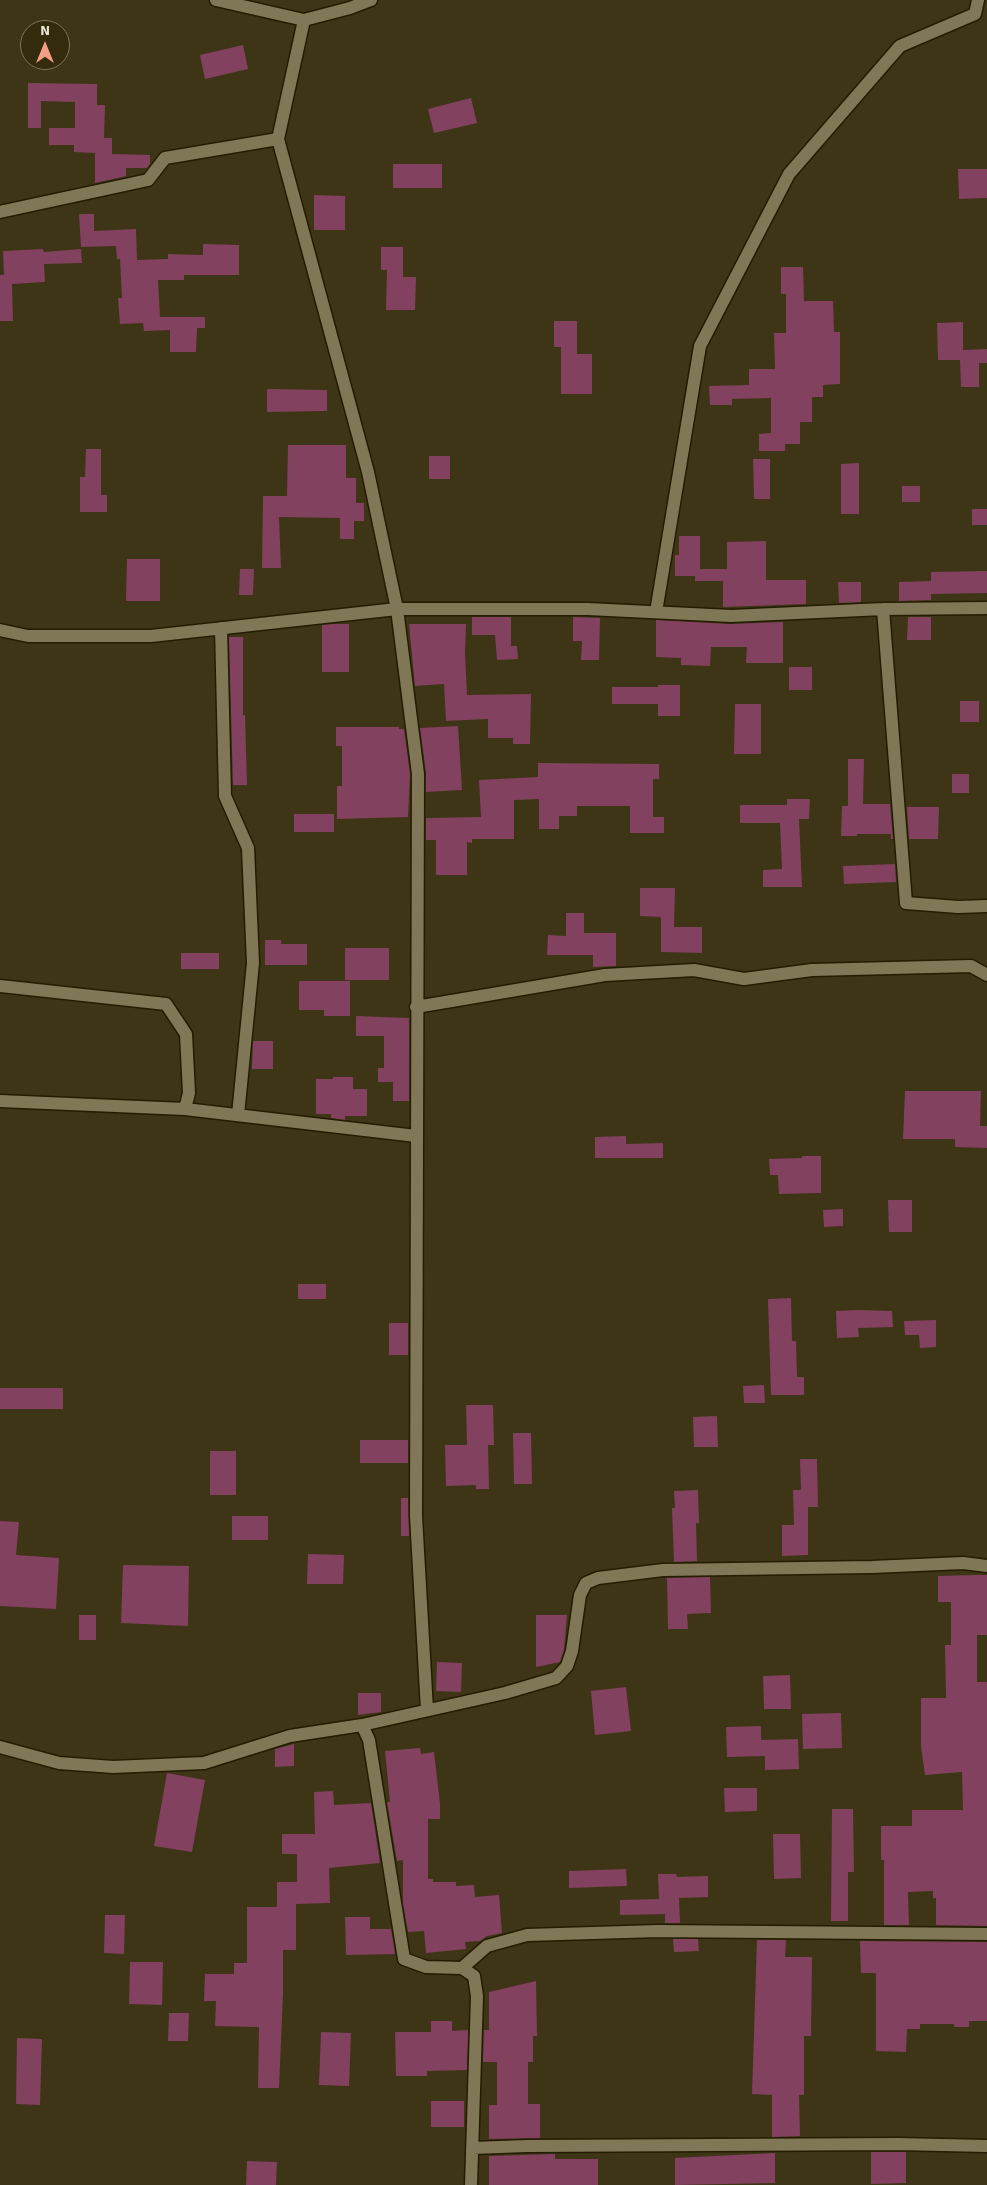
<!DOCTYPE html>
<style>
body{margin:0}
#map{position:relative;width:987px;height:2185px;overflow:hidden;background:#3d3516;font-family:Signika,sans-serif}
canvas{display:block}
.north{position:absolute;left:20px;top:20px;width:50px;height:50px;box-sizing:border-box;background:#332b0b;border:1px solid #7c755b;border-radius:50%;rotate:0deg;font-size:14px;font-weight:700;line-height:20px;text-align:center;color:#e9e4d3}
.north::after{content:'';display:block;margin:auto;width:18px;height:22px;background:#f49e88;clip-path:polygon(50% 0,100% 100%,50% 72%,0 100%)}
</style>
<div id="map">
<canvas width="987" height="2185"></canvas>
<div class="north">N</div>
</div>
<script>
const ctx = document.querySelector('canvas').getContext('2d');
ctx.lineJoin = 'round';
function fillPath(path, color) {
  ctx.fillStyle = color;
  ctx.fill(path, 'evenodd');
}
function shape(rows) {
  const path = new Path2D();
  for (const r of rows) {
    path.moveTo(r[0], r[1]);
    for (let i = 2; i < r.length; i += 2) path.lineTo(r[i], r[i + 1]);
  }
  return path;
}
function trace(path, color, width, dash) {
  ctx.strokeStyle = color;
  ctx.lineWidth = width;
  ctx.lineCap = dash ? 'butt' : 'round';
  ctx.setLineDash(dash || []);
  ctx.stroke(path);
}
const building = shape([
 [243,45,248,69,205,79,200,55],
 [28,83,97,84,97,105,105,105,104,138,112,138,112,154,150,155,150,164,147,168,126,168,126,176,95,183,95,153,74,152,74,145,49,145,49,128,75,128,75,102,41,101,41,128,28,128],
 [471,98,477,123,434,133,428,109],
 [393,164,442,164,442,188,393,188],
 [958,169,987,169,987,198,959,199],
 [314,195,345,196,345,230,314,230],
 [79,214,94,214,94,231,136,229,137,260,168,259,168,254,203,255,203,244,239,245,239,275,184,275,184,280,158,280,160,317,205,317,205,328,197,328,196,352,170,352,170,330,144,331,143,323,120,324,118,298,122,298,120,259,117,259,116,246,81,247],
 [381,247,403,247,403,277,416,277,415,310,386,310,387,270,381,270],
 [43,249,44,252,81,249,82,263,44,264,45,282,12,284,13,321,0,321,0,275,4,275,3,251],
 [781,267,803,267,804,301,833,301,834,332,840,332,840,384,823,385,823,397,812,397,812,422,800,422,800,444,785,444,785,451,759,451,759,434,771,433,771,398,732,399,732,405,710,405,709,386,749,385,749,369,775,369,774,333,786,333,786,294,781,294],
 [554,321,577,321,577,354,592,354,592,394,561,394,561,347,554,347],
 [963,322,963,350,987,349,987,363,979,363,979,387,961,387,960,360,938,360,937,323],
 [267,389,327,390,327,411,267,412],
 [288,445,346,445,346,478,356,478,356,503,364,503,364,521,354,521,354,539,340,539,340,518,279,517,281,568,262,568,263,496,287,496],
 [86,449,101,449,101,495,107,495,107,512,80,512,80,477,85,477],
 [429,456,450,456,450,479,429,479],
 [753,459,770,459,770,499,754,499],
 [859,463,859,514,841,514,841,464],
 [902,486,920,486,920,502,902,502],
 [972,509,987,509,987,525,972,525],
 [679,536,700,536,700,569,727,569,727,542,766,541,766,580,806,580,806,604,723,607,723,581,695,581,695,576,675,576,675,555,679,555],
 [127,559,160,559,160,601,126,601],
 [240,569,254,569,253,595,239,595],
 [987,571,987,593,931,594,931,600,899,601,899,582,931,581,931,572],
 [838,582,861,582,861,602,839,603],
 [472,617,511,617,511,646,517,646,518,659,497,660,495,635,472,635],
 [573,617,600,618,599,660,581,660,582,641,573,641],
 [908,617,931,617,931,640,907,640],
 [656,620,731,624,783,622,783,663,746,663,747,647,711,647,710,666,681,665,681,658,656,657],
 [333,624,349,624,349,672,322,672,322,625],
 [409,624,466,624,465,653,467,695,531,694,530,744,513,744,513,738,488,738,488,719,446,721,444,684,415,686],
 [229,637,243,637,243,715,245,715,247,785,233,785],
 [789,667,812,667,812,690,789,690],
 [658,685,680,685,680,716,658,716,658,704,612,704,612,687,658,687],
 [960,701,979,701,979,722,960,722],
 [735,704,761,704,761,754,734,754],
 [458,726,462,790,426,792,426,773,420,728],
 [336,727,399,727,399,729,404,729,410,774,408,817,337,819,337,786,342,786,342,746,336,746],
 [848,759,864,759,863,804,890,804,893,839,891,839,891,834,857,834,857,836,841,836,842,806,848,806],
 [538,763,659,764,659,779,653,779,653,817,664,817,664,833,630,833,630,806,577,806,577,816,559,816,559,829,539,829,539,799,514,800,514,839,472,839,472,843,467,842,467,875,436,875,436,840,426,840,426,818,481,817,479,780,538,777],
 [952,774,969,774,969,793,952,793],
 [787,799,810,799,809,819,799,819,802,887,763,887,763,870,782,869,780,823,740,823,740,805,787,805],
 [907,807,939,807,938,839,909,839],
 [294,814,334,814,334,832,294,832],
 [895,864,896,882,844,884,843,866],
 [640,888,675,888,674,927,702,927,702,953,661,952,661,917,640,916],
 [566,913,584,913,584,933,616,933,616,966,593,967,593,955,547,955,548,935,566,936],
 [265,940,281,940,281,944,307,944,307,965,265,965],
 [345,948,389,948,389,980,345,980],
 [181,953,219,953,219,969,181,969],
 [299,981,350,981,350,1016,324,1016,324,1010,299,1010],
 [356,1016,409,1018,409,1101,393,1101,393,1082,378,1082,378,1068,384,1068,384,1036,356,1036],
 [253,1041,273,1041,273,1069,252,1069],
 [333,1077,353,1077,353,1089,367,1089,367,1116,345,1116,345,1120,331,1118,331,1114,316,1114,316,1079,333,1079],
 [905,1091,981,1091,980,1126,987,1126,987,1148,955,1147,955,1139,903,1139],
 [626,1136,626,1144,663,1143,663,1158,595,1158,595,1137],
 [802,1156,821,1156,821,1193,779,1194,778,1175,770,1175,769,1159,802,1158],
 [888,1200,912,1200,912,1232,889,1232],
 [843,1209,843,1226,824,1227,823,1210],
 [298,1284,326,1284,326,1299,298,1299],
 [791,1298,792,1341,796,1341,797,1377,804,1377,804,1395,771,1395,768,1299],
 [858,1310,892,1311,893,1327,858,1328,859,1337,837,1338,836,1311],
 [936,1320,936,1347,920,1348,919,1335,905,1335,904,1321],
 [389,1323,408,1323,408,1355,389,1355],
 [764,1385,765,1403,744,1403,743,1386],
 [0,1388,63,1388,63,1409,0,1409],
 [466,1405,493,1405,494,1445,488,1445,489,1489,476,1489,476,1485,446,1486,445,1445,467,1445],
 [717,1416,718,1447,694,1447,693,1417],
 [513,1433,531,1433,532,1484,514,1484],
 [360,1440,408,1440,408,1463,360,1463],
 [210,1451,236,1451,236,1495,210,1495],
 [800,1459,817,1459,818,1507,808,1507,808,1555,782,1556,782,1525,794,1525,793,1490,801,1490],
 [698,1490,699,1523,696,1523,697,1561,674,1562,672,1508,675,1508,674,1491],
 [401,1498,408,1498,409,1536,401,1536],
 [232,1516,268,1516,268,1540,232,1540],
 [0,1521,19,1522,16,1555,59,1558,56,1609,0,1606],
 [308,1554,344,1555,343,1584,307,1584],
 [123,1565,189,1566,188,1626,121,1623],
 [974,1575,987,1575,987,1635,977,1635,977,1682,987,1682,987,1926,936,1925,936,1898,933,1898,933,1891,908,1892,909,1925,884,1925,884,1860,881,1860,881,1826,912,1826,912,1810,963,1810,962,1772,925,1775,921,1747,921,1698,946,1698,945,1645,951,1645,951,1602,938,1602,938,1576],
 [710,1577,711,1613,687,1614,688,1629,668,1629,667,1578],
 [79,1615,96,1615,96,1640,79,1640],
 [536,1615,567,1615,564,1649,560,1662,536,1667],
 [437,1662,462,1663,461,1692,436,1691],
 [790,1675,791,1709,764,1709,763,1676],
 [626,1687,631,1731,595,1735,591,1691],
 [358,1693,381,1693,381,1712,358,1715],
 [841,1713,842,1748,803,1749,802,1714],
 [761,1726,761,1740,798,1739,799,1769,765,1770,765,1756,727,1757,726,1727],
 [294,1744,294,1766,275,1767,275,1749],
 [420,1748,421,1754,434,1752,440,1804,440,1819,428,1819,428,1879,433,1879,433,1882,456,1882,456,1886,474,1885,475,1897,499,1895,502,1933,487,1936,480,1941,465,1942,466,1949,426,1953,424,1931,408,1932,403,1904,403,1860,397,1861,387,1802,390,1802,385,1751],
 [167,1773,205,1780,192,1852,154,1846],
 [724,1788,757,1788,757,1811,725,1812],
 [333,1791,334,1805,371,1803,380,1863,329,1868,330,1903,296,1904,296,1950,283,1950,283,1994,279,2088,258,2088,259,2027,215,2026,216,2001,204,2001,205,1974,234,1974,234,1963,247,1963,247,1907,277,1907,277,1882,297,1882,297,1854,282,1854,282,1834,315,1834,314,1792],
 [832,1809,853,1809,854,1872,848,1872,848,1921,831,1921],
 [773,1834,800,1834,801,1878,774,1879],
 [626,1869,627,1886,569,1888,569,1871],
 [658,1874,676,1874,677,1877,708,1876,708,1897,679,1898,680,1923,665,1923,665,1914,620,1915,620,1900,659,1899],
 [105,1915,125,1915,124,1954,104,1953],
 [345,1917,370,1917,370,1929,391,1929,395,1954,346,1955],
 [673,1939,698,1939,699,1951,674,1952],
 [757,1940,786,1940,785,1957,812,1957,811,2036,804,2036,804,2095,799,2095,800,2136,772,2137,772,2095,752,2094],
 [860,1941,987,1942,987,2021,969,2021,969,2027,954,2027,954,2024,920,2024,920,2029,907,2029,906,2052,876,2051,876,1973,861,1973],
 [130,1962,163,1962,162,2005,129,2004],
 [536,1981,537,2036,533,2036,533,2062,528,2062,528,2104,540,2104,540,2138,489,2139,489,2105,497,2105,497,2062,483,2062,484,2030,489,2030,489,1992],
 [169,2013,189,2013,188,2041,168,2041],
 [431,2021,452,2021,452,2031,468,2030,467,2070,427,2071,427,2076,396,2076,395,2032,431,2032],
 [321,2032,351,2033,349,2086,319,2085],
 [17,2038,42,2039,40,2105,16,2104],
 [431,2101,464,2101,464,2127,431,2127],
 [871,2152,906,2152,906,2183,871,2184],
 [775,2153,775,2183,675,2185,675,2158],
 [555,2154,555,2159,598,2159,598,2185,489,2185,489,2156],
 [247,2161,277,2162,276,2185,246,2185]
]);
const minor = shape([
 [216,0,304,20],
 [278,139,368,472,397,609,418,774,416,1516,427,1710],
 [0,212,148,180,165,158,278,139,304,20,350,8,371,0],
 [883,609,906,903,958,907,987,906],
 [656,612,700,346,789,174,900,46,975,14,978,0],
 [221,628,225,796,248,848,253,963,238,1115],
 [0,630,28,636,151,636,397,609,588,609,731,616,883,609,987,608],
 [0,986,166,1004,186,1034,189,1093,185,1109],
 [416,1007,605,975,694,970,744,979,812,970,971,966,987,975],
 [0,1101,185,1109,416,1136],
 [362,1725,369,1740,404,1959,426,1967,462,1968,474,1976,477,1996,471,2185],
 [0,1747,59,1763,113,1767,204,1763,290,1736,362,1725,505,1693,556,1678,567,1666,572,1651,580,1595,586,1583,598,1578,663,1570,872,1567,963,1563,987,1566],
 [462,1968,487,1946,527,1935,658,1931,987,1934],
 [472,2148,527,2146,898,2144,987,2146]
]);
fillPath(building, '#82415f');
trace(minor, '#241c00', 15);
trace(minor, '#807756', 12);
</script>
